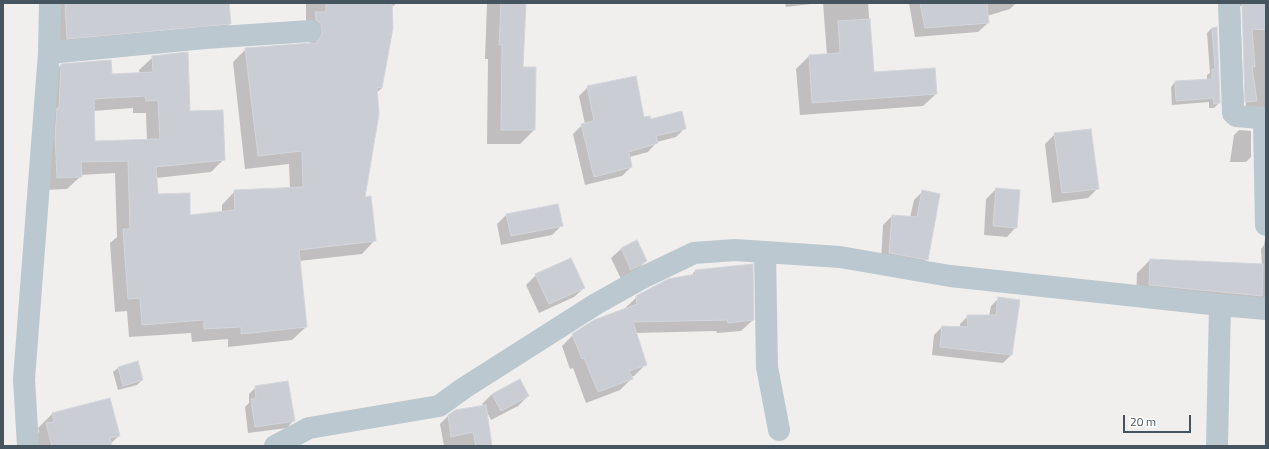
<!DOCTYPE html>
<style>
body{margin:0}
#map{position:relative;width:1269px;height:449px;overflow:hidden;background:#f1eeee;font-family:"Titillium Web",sans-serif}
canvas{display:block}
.frame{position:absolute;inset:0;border:4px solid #45545e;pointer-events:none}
.scale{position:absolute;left:1123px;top:415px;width:68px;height:18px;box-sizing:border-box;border:2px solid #45545e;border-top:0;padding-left:5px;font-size:12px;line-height:14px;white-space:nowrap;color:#45545e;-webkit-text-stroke:3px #fff;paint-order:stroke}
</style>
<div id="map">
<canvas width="1269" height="449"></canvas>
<div class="frame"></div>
<div class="scale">20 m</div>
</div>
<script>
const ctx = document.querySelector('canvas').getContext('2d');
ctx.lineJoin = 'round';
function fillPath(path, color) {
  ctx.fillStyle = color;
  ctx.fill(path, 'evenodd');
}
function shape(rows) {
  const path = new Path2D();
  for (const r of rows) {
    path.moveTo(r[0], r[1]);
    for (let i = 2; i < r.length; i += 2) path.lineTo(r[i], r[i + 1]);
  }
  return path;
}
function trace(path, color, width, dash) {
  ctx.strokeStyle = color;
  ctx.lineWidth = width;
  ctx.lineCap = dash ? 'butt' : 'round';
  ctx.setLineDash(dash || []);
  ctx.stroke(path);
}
const shadow = shape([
 [53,3,228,3,230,23,216,37,54,51],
 [306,3,397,3,391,8,382,88,376,93,363,198,375,240,362,254,299,261,306,327,292,340,228,347,228,339,192,342,191,333,129,337,127,311,115,312,110,243,117,237,115,173,80,175,81,176,67,189,44,190,48,79,61,65,111,75,140,74,139,70,153,57,189,112,224,159,211,172,156,178,158,195,189,216,222,212,222,205,235,191,290,189,289,164,245,169,233,62,246,49,310,44,306,23],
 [133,108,133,113,146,113,147,141,94,142,93,111],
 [487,3,525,3,522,68,534,130,520,144,487,144,488,59,485,59],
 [785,3,819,3,786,7],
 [823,3,868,3,873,73,936,94,923,106,800,115,796,69,809,56,827,55],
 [909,3,1016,3,1010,9,987,16,988,23,978,32,915,37],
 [1238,3,1266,3,1266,122,1238,111],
 [1240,6,1242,6,1246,109,1244,109],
 [1212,28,1219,103,1214,108,1209,108,1209,102,1172,105,1171,87,1175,82,1207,80,1207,75,1210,73,1207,33],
 [588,87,644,118,685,128,676,137,657,142,648,152,629,157,631,167,622,176,585,185,573,134,582,125,585,124,579,96],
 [1239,130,1251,131,1251,157,1246,162,1230,162,1234,135],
 [1055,134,1098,188,1088,198,1052,203,1045,144],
 [996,189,1016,227,1007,237,984,235,986,199],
 [923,191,927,259,918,268,881,262,883,225,892,216,910,218,914,200],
 [507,214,562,225,552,235,501,245,497,224],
 [1266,232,1266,314,1136,298,1137,273,1150,260,1262,265,1261,249,1264,245],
 [637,241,646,261,636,271,621,279,611,258,621,249],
 [695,271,753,320,741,331,717,333,716,331,635,333,646,364,634,376,631,377,631,379,620,390,586,403,573,368,570,369,562,346,573,335,625,310,625,308,637,297,691,276],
 [536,275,584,288,574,297,539,313,526,285],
 [999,298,1011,355,1003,363,932,355,934,335,942,327,960,328,960,324,968,316,989,316,991,306],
 [118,368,142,380,137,385,118,390,113,372],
 [256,387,293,421,287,428,248,433,245,407,249,403,249,394],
 [492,394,528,396,518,406,491,420,486,410,487,446,444,446,440,424,448,416,484,406,482,404],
 [110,400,119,436,110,444,111,446,35,446,33,438,39,432,38,428,52,414]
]);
const building = shape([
 [65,3,229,3,231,24,67,39,65,3],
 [326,3,392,3,393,28,382,88,377,87,379,114,365,197,371,196,376,241,299,250,307,327,241,334,241,327,204,329,204,320,142,325,140,298,128,299,123,229,130,229,128,161,81,162,82,177,57,178,55,137,57,108,59,108,61,64,111,60,112,74,153,72,152,56,188,52,190,111,223,110,225,160,156,167,158,194,190,193,190,215,235,210,234,190,303,187,302,151,258,156,245,48,312,43,316,44,316,42,321,36,322,31,321,24,316,20,315,12,326,12,326,3],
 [145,96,146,101,158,100,160,139,95,141,94,99,145,96],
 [501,3,526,3,523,67,536,67,535,130,501,130,502,45,499,45,501,3],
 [920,3,987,3,989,23,925,28,920,3],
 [1242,3,1266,3,1266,30,1252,29,1255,67,1252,67,1257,101,1245,102,1242,3],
 [870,19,874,72,935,68,937,94,812,103,809,55,840,53,838,21,870,19],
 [1217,27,1220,103,1214,104,1213,98,1176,101,1175,81,1212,79,1212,69,1215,69,1212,28,1217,27],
 [636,76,644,117,650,116,651,119,682,111,686,129,656,136,658,143,629,152,632,167,594,177,581,124,594,121,587,86,636,76],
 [1091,129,1099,189,1062,193,1054,133,1091,129],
 [996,188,1020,190,1017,228,993,226,996,188],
 [922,190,940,194,928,260,889,253,892,215,917,217,922,190],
 [558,204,563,226,511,236,506,214,558,204],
 [637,240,647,261,631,270,621,248,637,240],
 [571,258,585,288,549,304,535,274,571,258],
 [1150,259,1263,264,1262,296,1149,285,1150,259],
 [753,264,754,320,728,323,727,320,633,322,647,365,629,371,633,379,598,392,584,358,582,359,572,334,594,320,637,304,636,296,668,279,696,274,695,270,753,264],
 [998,297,1020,300,1012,355,940,347,942,326,968,327,967,315,996,315,998,297],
 [138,361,143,380,123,386,118,367,138,361],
 [520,379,529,396,501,411,492,394,520,379],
 [288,381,295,421,255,427,251,399,256,399,255,386,288,381],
 [110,398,120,436,110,438,112,446,52,446,46,423,54,422,52,413,110,398],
 [486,405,492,446,476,446,473,432,451,437,448,415,455,410,486,405]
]);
const minor = shape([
 [1229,3,1233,113,1236,116,1261,118,1264,123,1266,225],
 [49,53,205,38,310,31],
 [765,252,767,367,779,430],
 [28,446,24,379,49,53,50,3],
 [275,446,309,428,439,406,464,388,596,304,646,276,694,253,735,250,840,257,950,276,1220,305,1266,309],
 [1217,446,1220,305]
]);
fillPath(shadow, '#0003');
fillPath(building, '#caced4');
trace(building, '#d2d5db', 1);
trace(minor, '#bbc8cf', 22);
</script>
